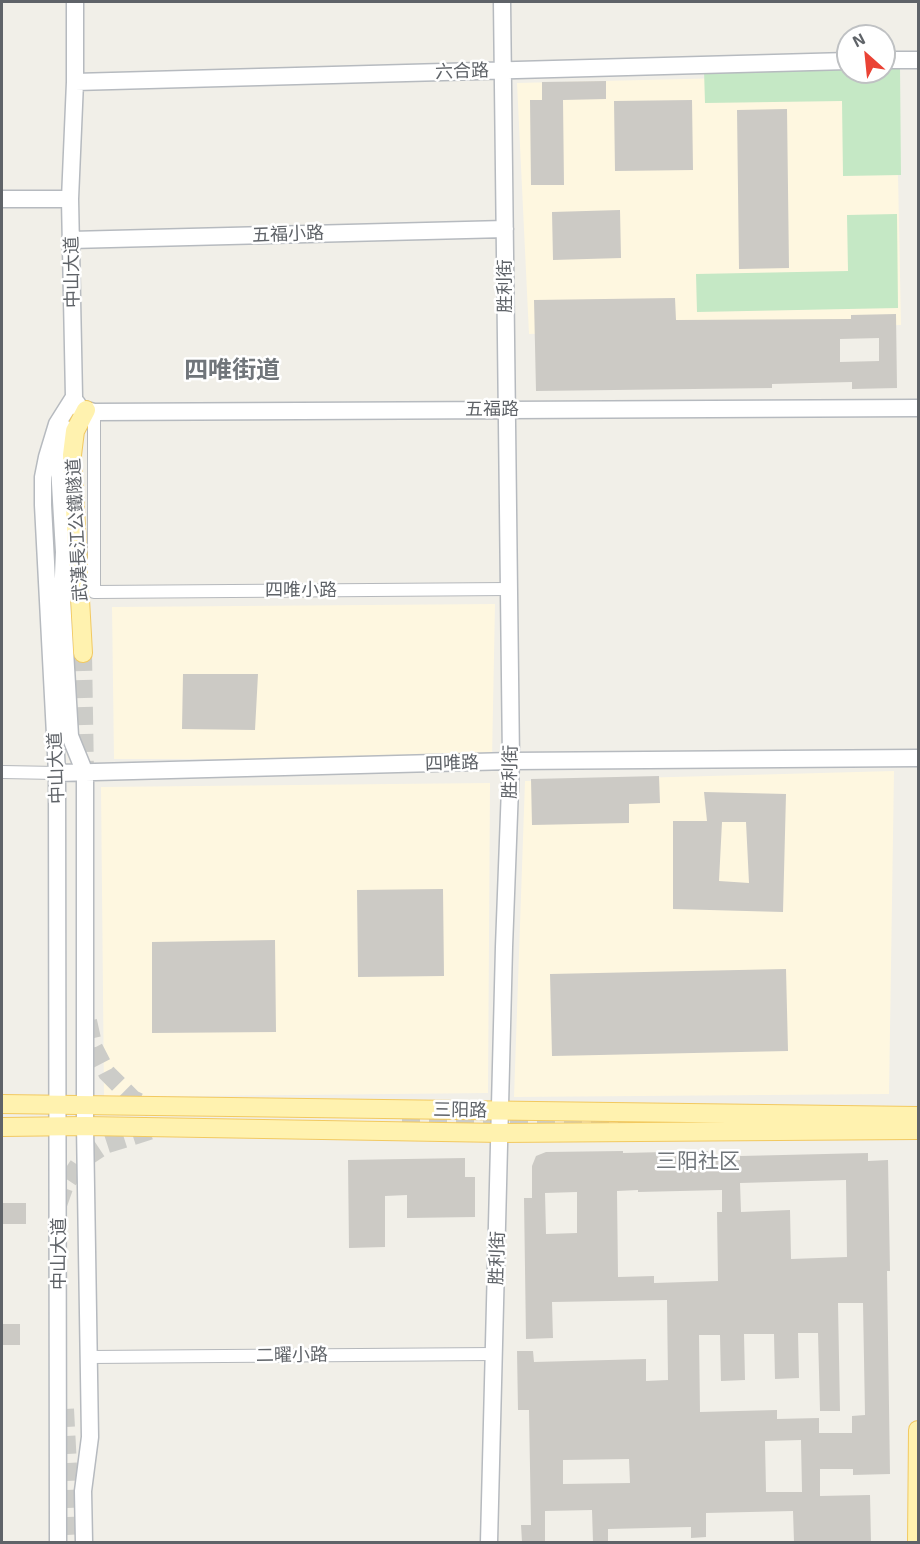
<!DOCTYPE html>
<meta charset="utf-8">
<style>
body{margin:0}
#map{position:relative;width:920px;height:1544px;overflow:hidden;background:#f1efe8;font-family:"Exo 2",sans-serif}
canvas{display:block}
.frame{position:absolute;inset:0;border:3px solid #5f6368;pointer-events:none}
.north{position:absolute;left:836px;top:24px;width:60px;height:60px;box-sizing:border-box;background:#fff;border:2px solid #bfc1c3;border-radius:50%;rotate:333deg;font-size:16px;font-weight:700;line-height:24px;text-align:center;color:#5f6368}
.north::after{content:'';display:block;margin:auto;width:21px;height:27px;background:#ea4335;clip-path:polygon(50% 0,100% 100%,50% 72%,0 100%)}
</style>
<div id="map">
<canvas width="920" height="1544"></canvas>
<div class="frame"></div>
<div class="north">N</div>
</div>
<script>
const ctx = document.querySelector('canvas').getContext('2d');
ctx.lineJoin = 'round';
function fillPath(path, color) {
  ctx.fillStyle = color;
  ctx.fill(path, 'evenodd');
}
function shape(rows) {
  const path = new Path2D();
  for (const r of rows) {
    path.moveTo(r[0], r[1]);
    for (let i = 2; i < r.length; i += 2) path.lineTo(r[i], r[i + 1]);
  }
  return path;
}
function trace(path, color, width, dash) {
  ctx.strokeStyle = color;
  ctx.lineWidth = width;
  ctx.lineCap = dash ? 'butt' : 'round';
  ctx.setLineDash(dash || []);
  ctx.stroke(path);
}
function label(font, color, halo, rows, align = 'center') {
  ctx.font = font + ' "Exo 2","Noto Sans SC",sans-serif';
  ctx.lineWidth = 5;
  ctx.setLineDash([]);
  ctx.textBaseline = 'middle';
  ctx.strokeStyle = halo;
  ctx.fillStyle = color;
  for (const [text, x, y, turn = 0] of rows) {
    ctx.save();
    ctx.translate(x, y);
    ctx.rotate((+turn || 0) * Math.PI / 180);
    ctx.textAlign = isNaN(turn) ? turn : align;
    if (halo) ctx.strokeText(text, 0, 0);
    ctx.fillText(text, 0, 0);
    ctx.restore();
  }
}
const commercial = shape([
 [896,74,901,325,529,334,517,83],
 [495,604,492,759,114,759,112,607],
 [894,771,889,1094,514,1097,525,781],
 [490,783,488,1093,104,1097,101,787]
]);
const green = shape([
 [884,67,900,67,901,175,843,176,842,101,705,103,704,70,848,68,848,72,884,72],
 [897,214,898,308,697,312,696,274,848,271,847,215]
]);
const building = shape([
 [606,81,606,99,563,100,564,185,531,185,530,100,542,100,542,82],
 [692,100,693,170,615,171,614,101],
 [787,109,789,268,739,269,737,110],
 [620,210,621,258,553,260,552,212],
 [675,298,676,320,851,319,851,315,896,314,897,388,852,389,852,382,772,384,772,388,536,391,534,300],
 [879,338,879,361,840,362,840,339],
 [183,674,258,674,255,730,182,729],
 [659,776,660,803,629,804,629,823,532,825,531,779],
 [704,792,786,794,783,912,673,909,673,821,707,821],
 [722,822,746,822,749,883,719,881],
 [443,889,444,976,358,977,357,890],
 [275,940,276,1032,152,1033,152,942],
 [786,969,788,1051,552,1056,550,974],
 [623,1151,623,1153,708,1151,708,1161,740,1160,740,1156,868,1153,868,1161,888,1160,890,1271,887,1271,890,1474,853,1475,853,1469,820,1469,820,1496,870,1495,871,1542,794,1542,793,1511,706,1513,706,1537,691,1538,691,1527,608,1529,608,1542,593,1542,592,1510,545,1511,545,1542,522,1542,521,1525,531,1525,529,1410,518,1410,517,1351,533,1351,534,1362,646,1359,646,1381,668,1380,667,1300,552,1302,553,1338,526,1339,524,1198,532,1198,532,1166,536,1156,546,1152],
 [846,1180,847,1257,791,1259,790,1210,741,1212,740,1183],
 [638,1190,638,1192,722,1190,722,1212,717,1212,718,1281,654,1283,654,1276,618,1277,617,1191],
 [577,1192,577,1233,546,1234,545,1193],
 [838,1303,863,1303,865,1415,852,1416,852,1433,819,1433,819,1418,777,1419,777,1410,700,1412,699,1335,720,1335,721,1381,745,1380,744,1334,774,1334,775,1379,799,1378,798,1333,818,1333,820,1411,840,1411],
 [801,1440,802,1492,766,1492,765,1441],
 [629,1459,630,1483,563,1484,563,1460],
 [465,1158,465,1177,475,1177,475,1217,407,1218,407,1195,385,1196,385,1247,349,1248,348,1160],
 [2,1203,26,1203,26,1224,2,1224],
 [2,1324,20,1324,20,1345,2,1345]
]);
const primaryTunnel = shape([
 [83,653,85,775],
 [88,1021,94,1048,107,1073,133,1099,151,1108],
 [402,1123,741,1123],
 [58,1205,65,1185,79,1164,87,1157,105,1145,155,1129],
 [65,1409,72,1542]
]);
const street = shape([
 [94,412,94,592,509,589],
 [2,772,57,773],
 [90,1357,494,1354]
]);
const secondary = shape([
 [884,60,918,60],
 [75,82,848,61],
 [2,199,70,199],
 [71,240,505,229],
 [77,403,79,408,94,412,918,408],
 [66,429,62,439,59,466,64,552,62,599,70,736,85,773,85,1126,90,1437,83,1491,84,1542],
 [57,773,511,761,918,758],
 [58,1542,57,773,43,505,43,477,47,457,57,424,74,397,70,199,75,82,75,2],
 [489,1542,504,947,511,761,502,2]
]);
const primary = shape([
 [83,653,72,455,75,431,86,410],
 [2,1104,918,1116],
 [2,1127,85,1126,501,1133,918,1130],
 [917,1542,918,1430]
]);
const streetNames = [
 ["六合路",462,71,-2],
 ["五福小路",288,234,-2],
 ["中山大道",72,272,-91],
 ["胜利街",505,286,-90],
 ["五福路",492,409],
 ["武漢長江公鐵隧道",77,530,-93],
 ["四唯小路",301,590],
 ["四唯路",452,763,-2],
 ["中山大道",56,768,-92],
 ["胜利街",510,772,-89],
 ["三阳路",460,1110,1],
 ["中山大道",59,1254,-90],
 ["胜利街",497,1258,-88],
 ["二曜小路",292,1355,-1]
];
const quarterNames = [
 ["三阳社区",698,1161]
];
const districtNames = [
 ["四唯街道",232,370]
];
fillPath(commercial, '#fef7e0');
fillPath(green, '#c5e8c5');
fillPath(building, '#cccac5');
trace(primaryTunnel, '#ccccc8', 18, [18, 9]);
trace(street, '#b5b8bc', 14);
trace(secondary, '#b6babf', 19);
trace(primary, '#f2c960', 20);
trace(street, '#fff', 12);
trace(secondary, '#fff', 16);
trace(primary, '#fff2af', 18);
label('18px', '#5f6368', '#fff', streetNames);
label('21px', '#70757a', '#fff', quarterNames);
label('bold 24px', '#70757a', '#fff', districtNames);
</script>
